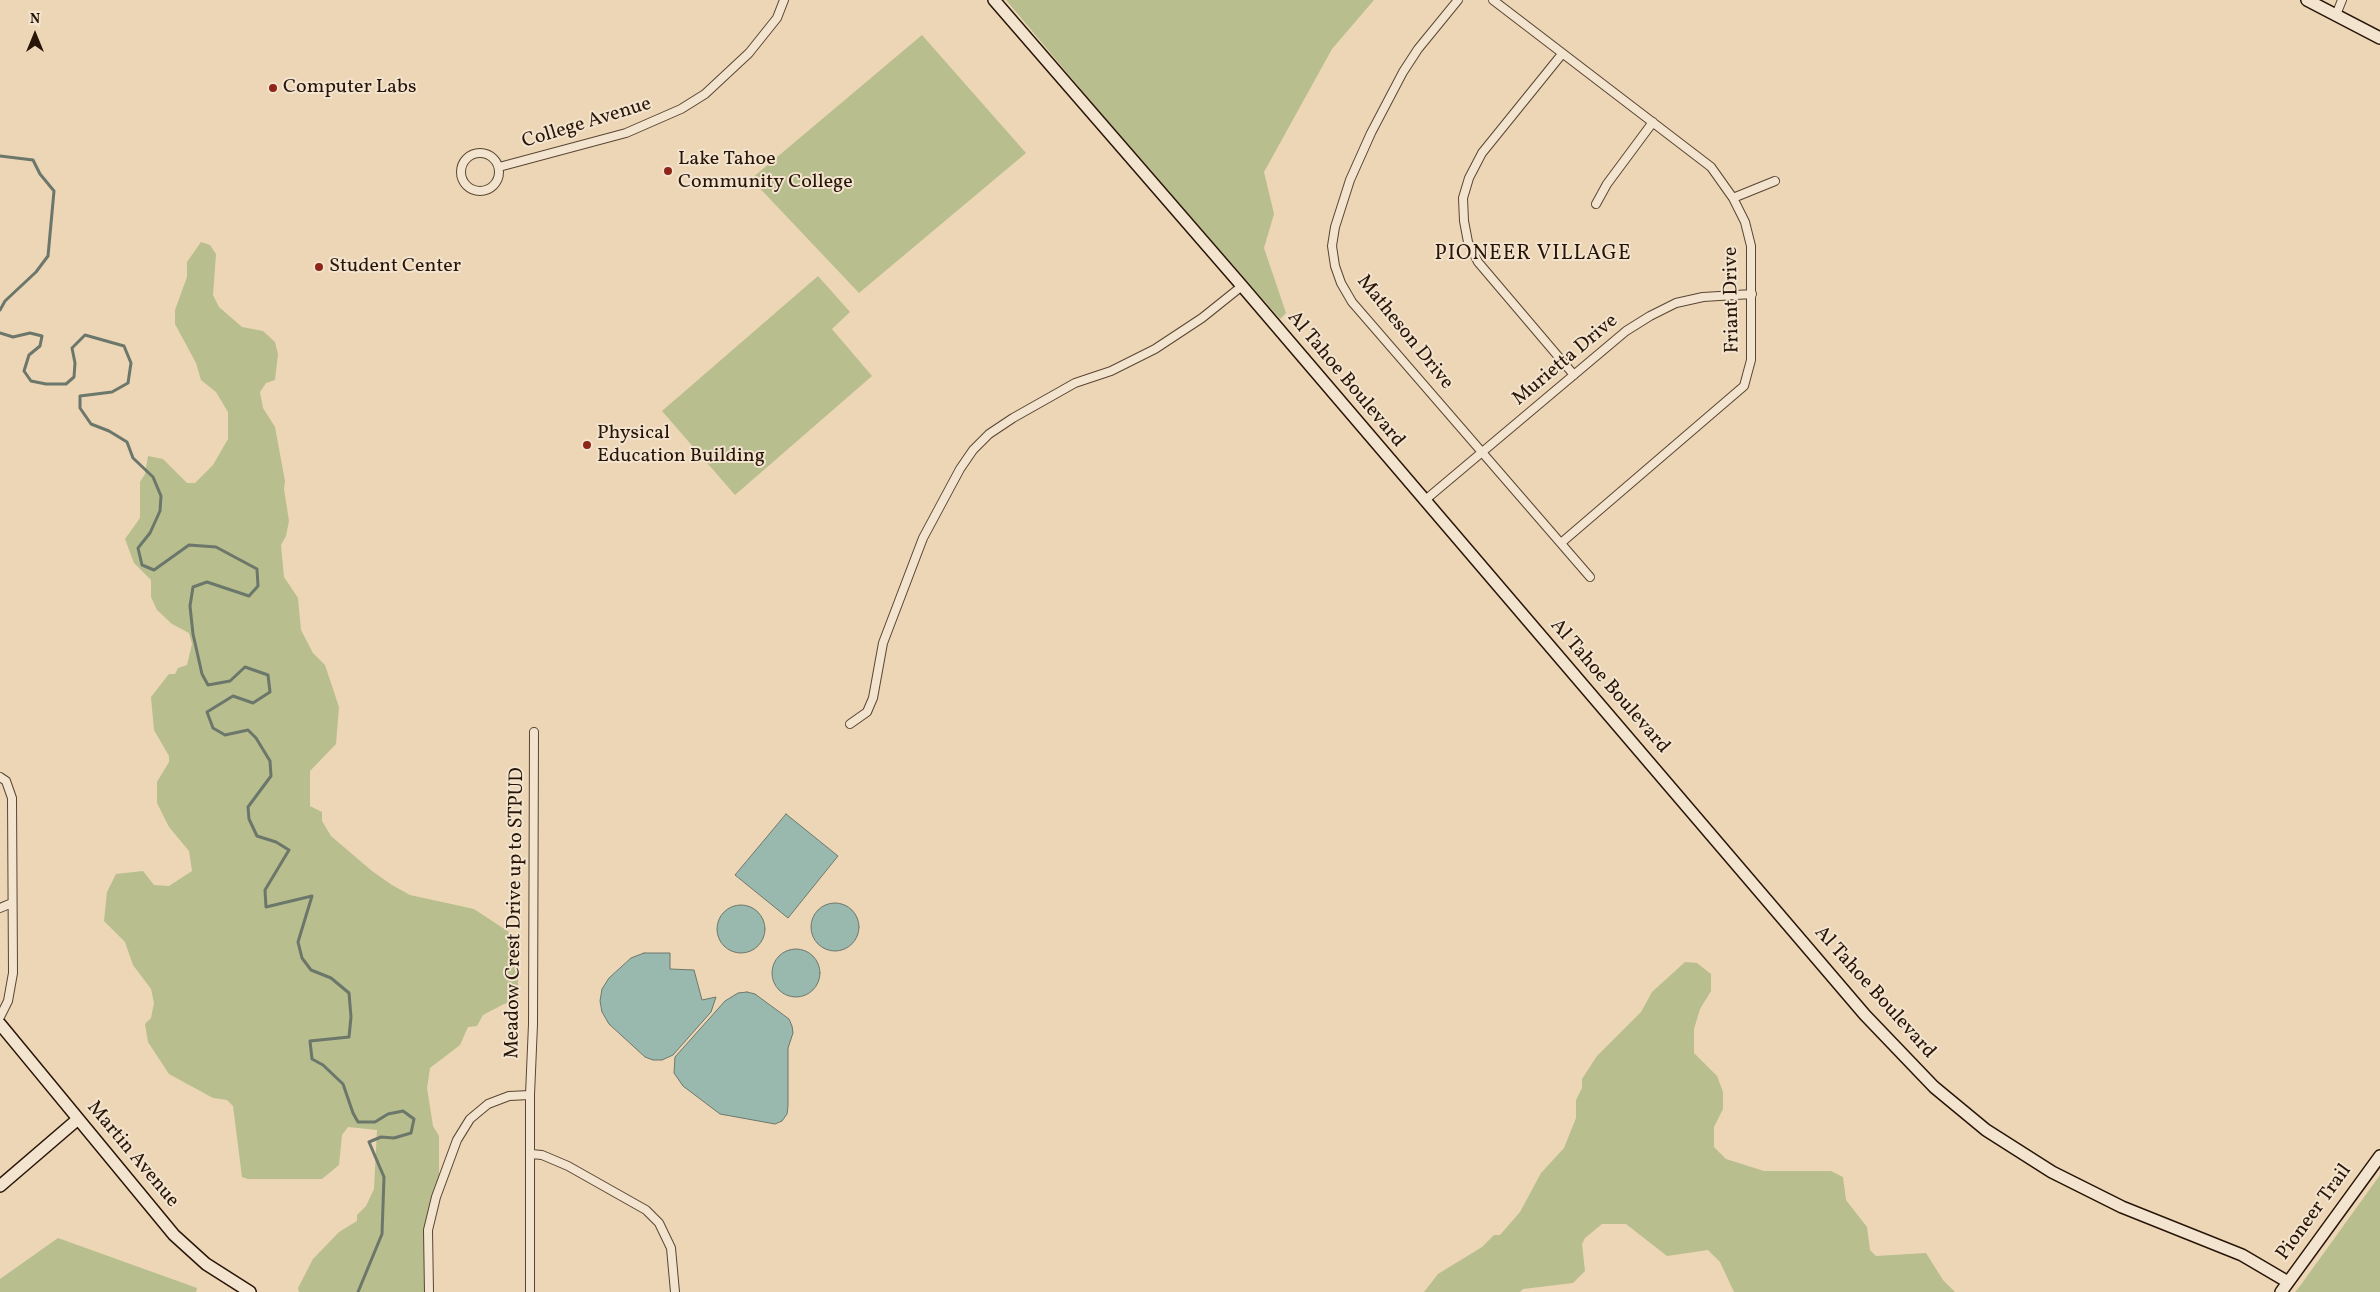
<!DOCTYPE html>
<style>
body{margin:0}
#map{position:relative;width:2380px;height:1292px;overflow:hidden;background:#edd6b5;font-family:Vollkorn,serif}
canvas{display:block}
.north{position:absolute;left:10px;top:10px;width:50px;height:50px;-webkit-text-stroke:4px #f3e4cf;paint-order:stroke;rotate:0deg;font-size:14px;font-weight:700;line-height:20px;text-align:center;color:#281508}
.north::after{content:'';display:block;margin:auto;width:18px;height:22px;background:#281508;clip-path:polygon(50% 0,100% 100%,50% 72%,0 100%)}
</style>
<div id="map">
<canvas width="2380" height="1292"></canvas>
<div class="north">N</div>
</div>
<script>
const ctx = document.querySelector('canvas').getContext('2d');
ctx.lineJoin = 'round';
function fillPath(path, color) {
  ctx.fillStyle = color;
  ctx.fill(path, 'evenodd');
}
function shape(rows) {
  const path = new Path2D();
  for (const r of rows) {
    if (r.length === 3) {
      path.moveTo(r[0] + r[2], r[1]);
      path.arc(r[0], r[1], r[2], 0, 2 * Math.PI);
      continue;
    }
    path.moveTo(r[0], r[1]);
    for (let i = 2; i < r.length; i += 2) path.lineTo(r[i], r[i + 1]);
  }
  return path;
}
function trace(path, color, width, dash) {
  ctx.strokeStyle = color;
  ctx.lineWidth = width;
  ctx.lineCap = dash ? 'butt' : 'round';
  ctx.setLineDash(dash || []);
  ctx.stroke(path);
}
function label(font, color, halo, rows, align = 'center') {
  ctx.font = font + ' Vollkorn,serif';
  ctx.lineWidth = 4;
  ctx.setLineDash([]);
  ctx.textBaseline = 'middle';
  ctx.strokeStyle = halo;
  ctx.fillStyle = color;
  for (const [text, x, y, turn = 0] of rows) {
    ctx.save();
    ctx.translate(x, y);
    ctx.rotate((+turn || 0) * Math.PI / 180);
    ctx.textAlign = isNaN(turn) ? turn : align;
    if (halo) ctx.strokeText(text, 0, 0);
    ctx.fillText(text, 0, 0);
    ctx.restore();
  }
}
const green = shape([
 [1006,0,1374,0,1332,49,1264,172,1274,214,1264,248,1286,313,1280,319,1099,111],
 [922,35,1026,153,859,293,751,179],
 [201,242,210,245,216,254,213,295,219,307,242,327,263,331,275,342,278,354,275,380,266,383,260,392,263,408,275,427,285,481,284,489,289,521,286,536,281,545,284,577,298,598,301,630,313,653,325,665,339,707,336,744,310,771,310,806,322,812,322,821,331,836,372,871,392,885,410,895,474,909,518,938,518,1000,504,1004,483,1015,477,1026,468,1027,460,1045,430,1068,427,1088,433,1126,439,1136,439,1182,433,1191,430,1247,424,1283,429,1292,299,1292,298,1288,313,1259,339,1232,357,1221,357,1215,366,1206,374,1189,377,1130,348,1127,342,1135,339,1165,322,1179,248,1179,242,1177,233,1106,227,1100,213,1098,169,1074,148,1042,145,1024,151,1018,154,1003,151,989,133,965,125,942,104,921,107,892,116,874,143,871,154,885,169,886,192,871,189,851,169,827,157,803,157,782,169,762,169,756,154,730,151,697,169,674,175,674,178,668,187,665,192,644,189,633,172,624,157,610,151,597,151,580,134,563,125,539,140,518,140,482,145,474,148,456,163,459,187,483,195,483,213,465,228,439,228,412,216,392,201,380,196,363,175,324,175,310,187,277,187,262],
 [818,276,850,312,832,329,872,376,735,495,662,411],
 [1685,962,1697,963,1711,974,1711,991,1700,1009,1694,1029,1694,1053,1717,1076,1723,1092,1723,1109,1714,1127,1714,1147,1726,1159,1764,1171,1831,1171,1843,1177,1846,1200,1867,1227,1870,1250,1876,1256,1926,1253,1943,1280,1955,1292,1734,1292,1720,1262,1708,1250,1667,1256,1626,1224,1602,1224,1585,1238,1582,1244,1585,1271,1573,1283,1523,1289,1520,1292,1424,1292,1438,1274,1482,1247,1494,1235,1500,1235,1520,1212,1541,1173,1564,1148,1576,1118,1576,1100,1582,1088,1582,1079,1597,1056,1641,1012,1652,992],
 [2380,1175,2380,1292,2295,1292,2300,1286],
 [58,1238,197,1288,196,1292,0,1292,0,1279]
]);
const water = shape([
 [786,814,838,856,788,918,735,875,786,814],
 [835,927,24],
 [741,929,24],
 [796,973,24],
 [644,953,670,953,670,969,694,970,702,1000,716,997,711,1012,673,1055,662,1060,653,1060,645,1057,609,1024,602,1012,600,1001,602,989,609,978,631,958,644,953],
 [747,992,755,994,789,1019,792,1026,793,1033,788,1048,788,1106,787,1114,782,1121,775,1124,720,1114,683,1086,674,1073,675,1057,725,1001,738,993,747,992]
]);
const stream = shape([
 [0,156,33,160,40,174,54,191,48,256,36,272,5,301,0,310],
 [0,333,13,337,30,333,42,336,40,346,29,355,24,371,31,381,46,384,66,384,74,377,75,363,72,348,85,335,124,346,131,363,128,383,112,392,80,396,80,408,91,424,109,431,127,442,133,458,153,477,161,496,160,511,150,533,138,548,142,565,154,570,189,545,216,547,257,569,258,586,249,596,207,582,193,587,190,606,193,634,202,674,208,685,230,681,245,667,268,675,270,692,253,703,233,696,207,712,213,728,225,735,248,730,256,738,270,761,271,776,248,807,249,819,257,836,276,842,289,850,265,890,266,907,312,896,298,942,302,958,311,970,331,978,349,993,351,1017,349,1037,310,1041,312,1059,323,1065,343,1084,353,1113,358,1122,375,1122,388,1114,403,1111,414,1119,411,1133,394,1138,381,1137,369,1142,384,1177,382,1234,358,1292]
]);
const street = shape([
 [1458,0,1418,49,1403,72,1371,133,1350,180,1335,227,1332,246,1335,266,1341,283,1352,302,1590,577],
 [1493,0,1711,167,1733,198,1745,222,1751,246,1751,360,1744,386,1561,543],
 [2336,15,2342,0],
 [1562,54,1482,153,1469,178,1463,198,1464,221,1468,242,1478,262,1574,375],
 [480,172,19],
 [499,167,626,133,681,109,705,94,749,53,777,18,784,0],
 [1733,198,1775,181],
 [1596,204,1607,184,1653,122],
 [1424,501,1626,331,1650,316,1676,303,1703,297,1752,294],
 [850,724,867,712,873,698,883,643,923,538,960,469,973,450,989,434,1013,418,1075,383,1111,371,1155,349,1202,318,1242,286],
 [0,777,6,781,12,798,13,973,8,1001,0,1017],
 [0,908,12,903],
 [531,1154,542,1155,568,1166,646,1210,659,1223,671,1248,675,1292],
 [429,1292,428,1230,436,1197,457,1140,470,1119,488,1104,509,1096,530,1095],
 [530,1292,530,1095,533,1024,534,732]
]);
const secondary = shape([
 [994,0,1242,286,1865,1015,1934,1087,1986,1130,2052,1172,2122,1207,2242,1255,2288,1282],
 [2307,0,2380,38],
 [0,1024,174,1235,206,1264,250,1292],
 [0,1186,78,1119],
 [2281,1292,2380,1156]
]);
const markers = [
 [273,88,5,"#8f2418"],
 [668,171,5,"#8f2418"],
 [319,267,5,"#8f2418"],
 [587,445,5,"#8f2418"]
];
const poiNames = [
 ["Computer Labs",283,88],
 ["Lake Tahoe",678,160],
 ["Community College",678,183],
 ["Student Center",329,267],
 ["Physical",597,434],
 ["Education Building",597,457]
];
const streetNames = [
 ["College Avenue",587,124,-17],
 ["Friant Drive",1733,300,-91],
 ["Matheson Drive",1404,333,51],
 ["Murietta Drive",1566,361,-40],
 ["Al Tahoe Boulevard",1345,380,50],
 ["Al Tahoe Boulevard",1609,687,49],
 ["Meadow Crest Drive up to STPUD",516,913,-89],
 ["Al Tahoe Boulevard",1874,993,48],
 ["Martin Avenue",132,1155,50],
 ["Pioneer Trail",2315,1213,-54]
];
const neighbourhoodNames = [
 ["PIONEER VILLAGE",1533,255]
];
fillPath(green, '#b8be8d');
fillPath(water, '#99b9ae');
trace(water, '#6c776c', 1);
trace(stream, '#6c776c', 3);
trace(street, '#594533', 10);
trace(secondary, '#281508', 14);
trace(street, '#f3e4cf', 8);
trace(secondary, '#f3e4cf', 11);
for (const [x, y, r, color] of markers) {
  const dot = new Path2D();
  dot.arc(x, y, r, 0, 2 * Math.PI);
  ctx.fillStyle = color;
  ctx.fill(dot);
  trace(dot, '#f3e4cf', 2);
}
label('20px', '#281508', '#f3e4cf', poiNames, 'left');
label('20px', '#281508', '#f3e4cf', streetNames);
ctx.letterSpacing = '1px';
label('21px', '#281508', '#f3e4cf', neighbourhoodNames);
ctx.letterSpacing = '0px';
</script>
